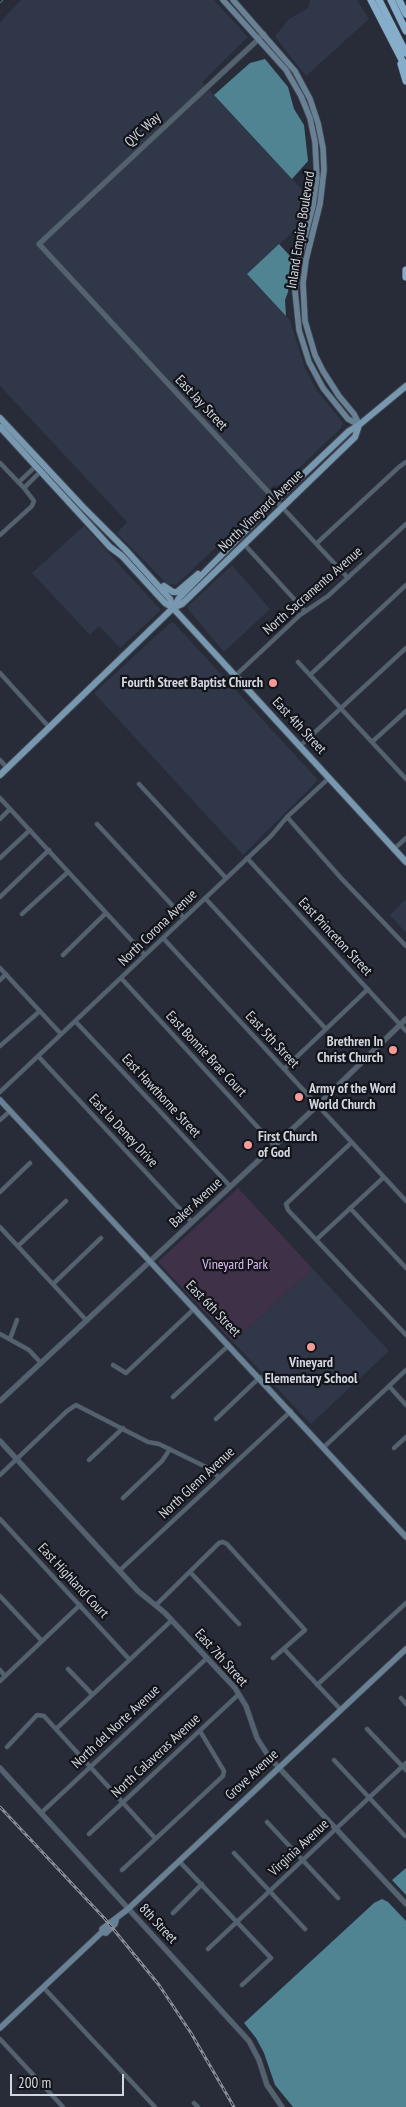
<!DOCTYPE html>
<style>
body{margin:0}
#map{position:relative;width:406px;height:2107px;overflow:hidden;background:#272c38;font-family:"PT Sans Narrow",sans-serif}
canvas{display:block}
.scale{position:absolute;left:10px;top:2074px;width:114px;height:22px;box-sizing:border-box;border:2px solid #d2d6de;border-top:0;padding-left:6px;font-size:15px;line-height:18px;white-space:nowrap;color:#d2d6de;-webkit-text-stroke:4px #12141a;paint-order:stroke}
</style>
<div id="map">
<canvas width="406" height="2107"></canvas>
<div class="scale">200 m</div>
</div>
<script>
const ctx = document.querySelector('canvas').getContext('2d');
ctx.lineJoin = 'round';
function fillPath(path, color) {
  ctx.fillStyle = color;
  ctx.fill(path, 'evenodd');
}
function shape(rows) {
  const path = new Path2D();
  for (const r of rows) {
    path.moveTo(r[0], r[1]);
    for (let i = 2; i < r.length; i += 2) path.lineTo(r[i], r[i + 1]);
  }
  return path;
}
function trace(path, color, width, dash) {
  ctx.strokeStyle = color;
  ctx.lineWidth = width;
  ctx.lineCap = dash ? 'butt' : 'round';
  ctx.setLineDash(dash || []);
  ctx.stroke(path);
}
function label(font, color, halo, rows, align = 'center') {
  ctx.font = font + ' "PT Sans Narrow",sans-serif';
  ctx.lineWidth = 4.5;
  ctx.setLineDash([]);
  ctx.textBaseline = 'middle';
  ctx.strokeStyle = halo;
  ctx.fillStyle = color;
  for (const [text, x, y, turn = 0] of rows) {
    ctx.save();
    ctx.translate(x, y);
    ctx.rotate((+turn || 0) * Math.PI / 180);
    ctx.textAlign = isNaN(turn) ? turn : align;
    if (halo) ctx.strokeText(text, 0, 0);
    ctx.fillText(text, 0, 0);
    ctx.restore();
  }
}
const built = shape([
 [21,0,214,0,248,37,202,82,306,194,306,208,297,228,247,274,290,320,305,368,316,389,343,423,341,428,281,485,273,486,264,498,264,502,176,585,166,583,117,533,127,522,0,386,0,22],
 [310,0,357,0,369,19,306,76,276,38,276,35,289,19,308,8],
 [84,526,161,610,120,648,99,626,90,635,32,573],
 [232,565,270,609,224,652,188,609,188,606],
 [170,623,174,623,318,780,243,855,94,693],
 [406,899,406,933,390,915],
 [313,1269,389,1351,311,1424,233,1342]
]);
const green = shape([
 [238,1188,313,1269,233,1342,158,1262]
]);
const water = shape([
 [265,59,288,87,294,109,304,125,308,161,292,179,214,95,250,63],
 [279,244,292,258,288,292,285,300,286,316,247,274],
 [406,1868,406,1895,392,1880],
 [382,1899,388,1902,406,1921,406,2107,293,2107,275,2085,264,2053,256,2038,244,2023,374,1903]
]);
const stream = shape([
 [0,3,3,0]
]);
const minor = shape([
 [0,463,24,488,34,501,32,506,0,535],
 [19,482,36,466],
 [24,488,41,471],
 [282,507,348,578],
 [317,543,399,467,406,462],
 [244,544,305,611],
 [298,662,406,779],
 [0,673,49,727],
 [310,675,406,585],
 [235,676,300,615,328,596,406,524],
 [372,742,406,711],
 [300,746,406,648],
 [0,760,7,768],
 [139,784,226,878],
 [0,798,145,955],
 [287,817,341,878,406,946],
 [0,819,10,809],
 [97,824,184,918],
 [394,849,406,838],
 [0,858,30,830],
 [247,858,406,1031],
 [0,897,49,850],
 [205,898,326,1029],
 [22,914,68,872],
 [163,938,406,1201],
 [63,955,106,913],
 [0,968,61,1034],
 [121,978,274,1145],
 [0,980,6,974],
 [75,1021,230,1186],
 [0,1046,40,1011],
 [38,1056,192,1222],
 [284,1069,368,989],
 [0,1092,271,836,287,817,329,778],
 [0,1120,10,1111],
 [352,1142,286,1204,288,1210,406,1335],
 [0,1192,30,1163],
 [350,1208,406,1268],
 [0,1227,87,1321],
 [317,1239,384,1177],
 [18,1246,66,1201],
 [53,1284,101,1238],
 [0,1334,29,1350,41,1363],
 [10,1339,17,1320],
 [113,1365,126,1373,195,1308],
 [389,1386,406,1405],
 [173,1397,229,1345],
 [216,1419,260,1377],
 [324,1447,406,1370],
 [394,1448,406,1437],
 [89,1460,123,1428],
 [0,1475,67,1411,76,1405,148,1442,159,1444,204,1466,212,1470,219,1478],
 [123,1498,162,1461,170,1449],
 [0,1519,129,1659],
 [119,1571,291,1411],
 [190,1572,239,1624],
 [0,1596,42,1641],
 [156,1605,219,1543,223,1542,227,1544,305,1630,273,1658],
 [284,1649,341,1710],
 [68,1669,92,1694],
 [0,1670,5,1676],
 [0,1681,80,1605],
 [317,1685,406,1603],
 [401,1698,406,1704],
 [56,1729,172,1620],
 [367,1729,406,1770],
 [7,1747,37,1715,44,1716,155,1838],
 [334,1760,405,1836],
 [41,1813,207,1658],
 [267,1822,338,1898],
 [89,1834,239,1694],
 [234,1853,305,1929],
 [179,1861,271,1958,242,1985],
 [122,1870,223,1776,224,1771,200,1731],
 [173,1913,202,1884],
 [208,1949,406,1763],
 [43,1987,155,2107],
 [0,2039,63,2107],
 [194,2103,198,2107]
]);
const tertiary = shape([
 [264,34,39,244,282,507],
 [0,1401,318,1105,406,1019],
 [0,1441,138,1591,165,1613,235,1688,246,1706,257,1738,269,1757,406,1904],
 [0,1768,249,2041,259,2060,267,2085,282,2107]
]);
const secondary = shape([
 [223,0,286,70,301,96,310,118,315,142,317,178,313,206,299,259,295,291,299,330,309,362,323,388,348,419,359,425],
 [233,0,295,71,310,99,318,123,323,148,324,170,320,204,306,260,303,283,305,321,315,355,323,371,339,396,354,414,359,424],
 [0,1100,406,1537],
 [102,1932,106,1933,115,1924,116,1920],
 [0,2028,102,1932,102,1929,128,1909,406,1649]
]);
const primary = shape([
 [0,418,83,507,125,549,170,599,173,608],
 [0,427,110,547,122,556,165,603,173,608,406,862],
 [164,586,173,592,177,592,198,574],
 [173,608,182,604,355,437,359,425],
 [0,775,173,608,179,598,270,506,349,431,359,425,406,386]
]);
const motorway = shape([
 [371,0,406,68],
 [379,0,406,53],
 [391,0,406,31],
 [399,0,406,14],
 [401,64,406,81],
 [406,270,406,277]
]);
const rail = shape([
 [0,1807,105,1919,159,1985,191,2033,234,2107]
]);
const markers = [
 [273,683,5,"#f59b98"],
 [393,1050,5,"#f59b98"],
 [299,1097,5,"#f59b98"],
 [248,1145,5,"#f59b98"],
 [311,1347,5,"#f59b98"]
];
const streetNames = [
 ["QVC Way",143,130,-43],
 ["Inland Empire Boulevard",301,230,-81],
 ["East Jay Street",201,403,47],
 ["North Vineyard Avenue",261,511,-44],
 ["North Sacramento Avenue",313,591,-41],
 ["East 4th Street",299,726,47],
 ["North Corona Avenue",158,928,-44],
 ["East Princeton Street",335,937,47],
 ["East 5th Street",272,1040,47],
 ["East Bonnie Brae Court",206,1054,47],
 ["East Hawthorne Street",161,1096,47],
 ["East la Deney Drive",123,1131,47],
 ["Baker Avenue",196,1203,-43],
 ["East 6th Street",213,1309,46],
 ["North Glenn Avenue",197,1483,-43],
 ["East Highland Court",73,1581,47],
 ["East 7th Street",221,1658,48],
 ["North del Norte Avenue",116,1727,-43],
 ["North Calaveras Avenue",156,1756,-43],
 ["Grove Avenue",252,1775,-43],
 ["Virginia Avenue",299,1848,-43],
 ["8th Street",158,1924,47]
];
const poiNames = [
 ["Fourth Street Baptist Church",263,683],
 ["Brethren In",383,1042],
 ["Christ Church",383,1058],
 ["Army of the Word",309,1089,"left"],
 ["World Church",309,1105,"left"],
 ["First Church",258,1137,"left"],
 ["of God",258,1153,"left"],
 ["Vineyard",311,1363,"center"],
 ["Elementary School",311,1379,"center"]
];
const parkNames = [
 ["Vineyard Park",235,1265]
];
fillPath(built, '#2f3748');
fillPath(green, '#3f3148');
fillPath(water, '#508493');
trace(stream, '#508493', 1);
trace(minor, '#424753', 5);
trace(tertiary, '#424753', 6);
trace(secondary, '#424753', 7);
trace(primary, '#424753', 8);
trace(motorway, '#424753', 8);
trace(minor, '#53626e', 4);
trace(tertiary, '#53626e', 5);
trace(secondary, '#688194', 5.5);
trace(primary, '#7898b0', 6);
trace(motorway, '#86adca', 7);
trace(rail, '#888d96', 3);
trace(rail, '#12141a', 1, [4]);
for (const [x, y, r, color] of markers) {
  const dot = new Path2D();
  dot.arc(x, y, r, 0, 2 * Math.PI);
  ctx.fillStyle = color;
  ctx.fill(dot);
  trace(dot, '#12141a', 2);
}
label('14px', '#d2d6de', '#12141a', streetNames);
label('bold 14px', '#d2d6de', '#12141a', poiNames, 'right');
label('14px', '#e2befa', '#12141a', parkNames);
</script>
